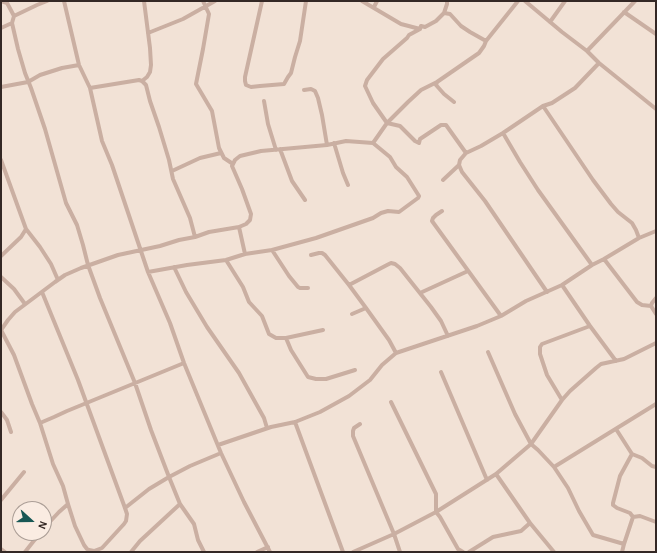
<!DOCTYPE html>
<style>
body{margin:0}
#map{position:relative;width:657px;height:553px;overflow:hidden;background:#f2e2d6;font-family:"Alegreya Sans",sans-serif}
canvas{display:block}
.frame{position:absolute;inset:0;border:2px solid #342825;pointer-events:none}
.north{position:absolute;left:12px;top:501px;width:40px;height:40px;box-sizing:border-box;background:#faece2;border:1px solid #ab9e96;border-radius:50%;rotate:111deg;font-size:11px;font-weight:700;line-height:16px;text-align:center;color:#342825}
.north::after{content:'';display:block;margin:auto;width:14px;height:18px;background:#185855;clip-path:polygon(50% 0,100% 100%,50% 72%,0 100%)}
</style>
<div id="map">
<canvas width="657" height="553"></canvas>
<div class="frame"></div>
<div class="north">N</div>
</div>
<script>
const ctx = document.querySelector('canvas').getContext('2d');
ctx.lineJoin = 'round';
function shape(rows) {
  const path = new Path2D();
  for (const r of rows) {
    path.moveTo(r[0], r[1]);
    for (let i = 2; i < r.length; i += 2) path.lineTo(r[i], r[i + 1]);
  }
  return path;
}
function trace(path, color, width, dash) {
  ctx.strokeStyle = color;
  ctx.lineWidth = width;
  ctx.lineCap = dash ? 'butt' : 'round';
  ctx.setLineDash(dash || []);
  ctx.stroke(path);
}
const minor = shape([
 [1,1,7,3],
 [6,1,14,16],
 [64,1,79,65,90,88,102,141,112,165,148,272,170,323,184,363,221,453,244,502,270,552],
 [144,1,150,48,151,65,150,72,147,77,142,81,146,85,150,101,159,127,169,160,173,179,190,218,195,237],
 [203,1,209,14,203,49,196,84,212,111,219,148,224,158,233,164],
 [262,1,245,77,245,81,246,85,251,87,260,86,284,84,288,77,291,73,295,57,300,41,306,1],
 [362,1,401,24,420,29],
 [447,1,447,4,444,13,436,21,425,27,421,26,420,29,409,35,407,38,383,59,367,80,365,86,373,103,387,123,400,126,415,141,419,143,420,139,441,125,446,125,466,153],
 [525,1,562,32,587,51,599,63,656,109],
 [374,7,377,1],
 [624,12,656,34],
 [444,13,450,14,461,26,470,32,486,41],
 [550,22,565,1],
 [12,23,18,49,25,73,31,88,45,129,66,203,77,225,83,245,88,265,100,298,135,383,151,430,169,477,180,504,194,524,198,540,204,552],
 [1,28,12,23,14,16,37,5,47,1],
 [148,33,183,19,215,1],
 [587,51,635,1],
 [437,82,436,85,444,94,454,102],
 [1,87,28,82,40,75,62,68,79,65],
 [90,88,139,80,142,81],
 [304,90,311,89,315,91,318,98,322,115,327,145],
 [264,101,268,124,276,150],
 [543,106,593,180,611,204,618,212,632,223,636,230,639,238],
 [503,133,520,162,538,190,592,265],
 [334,143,343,173,348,185],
 [280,149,292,181,305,200],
 [1,160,26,229,21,237,1,256],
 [172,171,200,158,221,153],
 [443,180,459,165],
 [442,211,436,215,433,218,432,221,501,316],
 [239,227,245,254],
 [26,229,40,247,51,264,58,280],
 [272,250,316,238,373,218,381,213,388,211,399,212,418,198,419,196,407,177,396,167,390,157,373,143],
 [311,255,319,253,322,253,325,255,349,285,366,308,389,340,396,353],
 [604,259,637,302,642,305,651,306],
 [226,260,243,287,249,302,262,316,269,334,276,338,286,338,291,350,308,377,316,379,326,379,355,370],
 [174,267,186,292,207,327,239,373,264,418,267,428],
 [148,272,187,265,226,260,245,254,272,250,289,276,298,287,300,288,308,288],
 [1,277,14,289,25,304],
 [349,285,387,265,391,263,395,264,400,268,431,307,441,321,448,336],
 [562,285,590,326,616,361],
 [42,292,78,380,125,508,127,514,126,521,124,524,102,548,94,551,89,550,87,549,84,545,75,526,68,504,63,486,53,464,40,423,32,404,14,355,1,330,8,320,15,312,55,282,65,275,81,268,118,255,160,246,179,240,195,237,209,232,239,227,246,224,250,220,251,214,242,189,232,166,235,160,240,156,261,151,327,145,346,141,373,143,387,123,408,102,421,90,437,82,479,53,484,46,486,41,518,1],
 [547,292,485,201,462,172,459,165,460,160,466,153,481,146,503,133,543,106,552,103,575,88,599,63],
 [420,293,468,271],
 [651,306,652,303,656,298],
 [651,306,656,314],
 [352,314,366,308],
 [286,338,323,330],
 [488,352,515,414,531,444,538,450,554,467,568,488,579,511,593,535,624,544],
 [441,372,487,480],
 [562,400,547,375,540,354,540,347,542,344,590,326],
 [391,402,436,494,436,512,440,517,458,549,463,552],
 [1,412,7,420,11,432],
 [295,422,343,552],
 [40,423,54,417,67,411,184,363],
 [360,424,354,428,353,431,353,436,394,534,400,552],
 [616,429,632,454,642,458,652,466,656,467],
 [218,445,271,427,295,422,320,412,349,396,370,380,382,365,396,353,477,326,501,316,526,301,562,285,592,265,604,259,639,238,656,231],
 [554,467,656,404],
 [496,474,530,523,554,552],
 [1,500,24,472],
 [125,508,149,489,169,477,190,466,221,453],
 [633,517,640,516,656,522],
 [44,528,59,512,68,504],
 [1,549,5,552],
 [25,552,40,533],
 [131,552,140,541,180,504],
 [257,552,268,547],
 [353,552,394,534,436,512,496,474,531,444,562,400,570,391,596,368,601,364,624,359,656,343],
 [469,552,493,537,521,531,530,523],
 [622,552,624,544,633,517,630,513,617,508,613,505,613,503,620,476,632,454]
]);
trace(minor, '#caafa2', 4);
</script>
